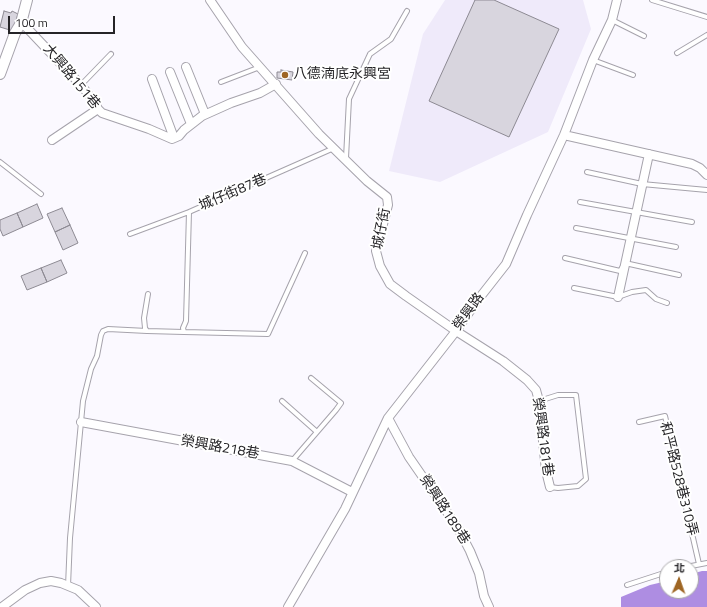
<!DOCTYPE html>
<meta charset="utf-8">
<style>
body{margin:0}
#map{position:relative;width:707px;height:607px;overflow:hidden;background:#fbf9ff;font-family:"Titillium Web","Noto Sans TC",sans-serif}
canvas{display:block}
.north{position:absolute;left:659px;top:559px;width:40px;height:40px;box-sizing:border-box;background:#fff;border:1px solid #a8a7a9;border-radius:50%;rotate:2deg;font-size:11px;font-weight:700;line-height:16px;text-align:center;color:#252427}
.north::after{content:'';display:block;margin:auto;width:14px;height:18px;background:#9e6523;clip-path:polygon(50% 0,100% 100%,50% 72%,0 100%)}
.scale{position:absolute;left:8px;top:16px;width:107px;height:18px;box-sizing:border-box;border:2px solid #252427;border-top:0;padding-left:5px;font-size:12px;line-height:14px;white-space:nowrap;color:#252427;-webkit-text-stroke:3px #fff;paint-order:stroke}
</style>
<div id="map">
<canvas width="707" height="607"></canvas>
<div class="north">北</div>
<div class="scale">100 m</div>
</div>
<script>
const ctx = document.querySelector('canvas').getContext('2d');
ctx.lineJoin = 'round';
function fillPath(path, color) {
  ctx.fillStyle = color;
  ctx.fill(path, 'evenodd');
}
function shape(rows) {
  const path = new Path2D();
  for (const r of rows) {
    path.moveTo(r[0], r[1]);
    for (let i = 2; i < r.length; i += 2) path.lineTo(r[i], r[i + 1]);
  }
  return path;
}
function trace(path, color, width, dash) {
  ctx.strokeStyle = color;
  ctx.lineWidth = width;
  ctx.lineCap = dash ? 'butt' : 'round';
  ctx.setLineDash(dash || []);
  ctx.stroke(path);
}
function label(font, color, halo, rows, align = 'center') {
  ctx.font = font + ' "Titillium Web","Noto Sans TC",sans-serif';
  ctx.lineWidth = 4;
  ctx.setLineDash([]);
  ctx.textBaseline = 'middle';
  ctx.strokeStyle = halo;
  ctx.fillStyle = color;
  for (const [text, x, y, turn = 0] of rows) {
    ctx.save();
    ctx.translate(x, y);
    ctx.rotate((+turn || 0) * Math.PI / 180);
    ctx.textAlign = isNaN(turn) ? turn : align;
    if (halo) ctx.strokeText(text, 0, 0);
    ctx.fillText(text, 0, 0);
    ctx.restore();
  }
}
const built = shape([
 [445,0,583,0,591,29,548,132,440,182,389,171,423,34]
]);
const water = shape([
 [702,571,707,571,707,607,621,607,621,597,650,585,667,581,667,591,691,591,691,574]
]);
const building = shape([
 [475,0,494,0,559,29,509,137,429,101,475,0],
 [4,11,11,13,12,11,18,14,13,31,0,27,4,11],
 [281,70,293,72,292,80,277,78,277,72,281,72,281,70],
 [37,204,43,218,23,227,17,213,37,204],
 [62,208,70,225,55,232,47,214,62,208],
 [17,213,23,227,3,236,0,229,0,220,17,213],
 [70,225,78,243,63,250,55,232,70,225],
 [61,260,67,273,47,282,41,268,61,260],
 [41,268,47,282,27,290,21,276,41,268]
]);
const service = shape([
 [652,0,707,17],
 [612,20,644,36],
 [677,53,707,35],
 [593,60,633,75],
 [221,82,260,67],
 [81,85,111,54],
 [346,158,349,99,370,54,391,39,407,11],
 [0,162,41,194],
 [587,172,642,184,707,190],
 [580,202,692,222],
 [576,228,676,247],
 [130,234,189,212,334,148],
 [565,258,620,271,625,263,679,275],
 [574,288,618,297,632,292,646,290,656,299,667,303],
 [148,294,144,318,145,328,147,331,184,332,183,328,186,321,189,212],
 [184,332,268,334,305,253],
 [282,401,317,432],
 [539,401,558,395,576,395,586,479,578,486,558,488,550,487],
 [639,422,665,416,699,564],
 [292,461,336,410,341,403,311,378],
 [686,567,707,563],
 [627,585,667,572],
 [68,586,70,538,83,401,91,369,97,356,101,335,103,331,108,329,147,331]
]);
const minor = shape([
 [210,0,242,47,319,134,367,181,387,197,388,205,376,251,380,266,390,284,406,296,456,331,503,361,527,380,536,390,539,401,546,471,550,487],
 [21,23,27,28,81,85,93,100,98,109,102,113,149,129,172,139,179,136,184,130,202,116,231,103,260,93,276,84],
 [186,67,205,114],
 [170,72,191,124],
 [152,79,174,138],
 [564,135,692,164,700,168,707,175],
 [52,140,98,109],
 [618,297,649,154],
 [388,418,409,457,458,528,470,551,479,573,484,596,489,607],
 [81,422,292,461,352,492],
 [2,607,25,590,40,583,51,581,61,583,78,590,96,607],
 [288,607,345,509,388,418,456,331,477,301,506,264,527,215,564,135,593,60,612,20,617,0]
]);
const tertiary = shape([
 [0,74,15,33,21,23,27,0]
]);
const markers = [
 [285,75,4,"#9e6523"]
];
const poiNames = [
 ["八德湳底永興宮",293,75]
];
const streetNames = [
 ["大興路151巷",71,77,50],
 ["城仔街87巷",233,193,-23],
 ["城仔街",382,229,-79],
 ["榮興路",469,312,-54],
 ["榮興路181巷",542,437,82],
 ["榮興路218巷",220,448,10],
 ["和平路528巷310弄",678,479,76],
 ["榮興路189巷",444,510,57]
];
fillPath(built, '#efeafa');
fillPath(water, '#ae8de2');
fillPath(building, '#d8d5de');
trace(building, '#8d8a93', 1);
trace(service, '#a6a3ac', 6);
trace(minor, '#a6a3ac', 10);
trace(tertiary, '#a6a3ac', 12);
trace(service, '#fff', 4);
trace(minor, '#fff', 8);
trace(tertiary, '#fff', 10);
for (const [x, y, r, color] of markers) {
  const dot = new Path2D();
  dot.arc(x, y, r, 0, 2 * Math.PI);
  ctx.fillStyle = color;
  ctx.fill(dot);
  trace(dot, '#fff', 1.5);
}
label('14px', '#252427', '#fff', poiNames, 'left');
label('14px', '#252427', '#fff', streetNames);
</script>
